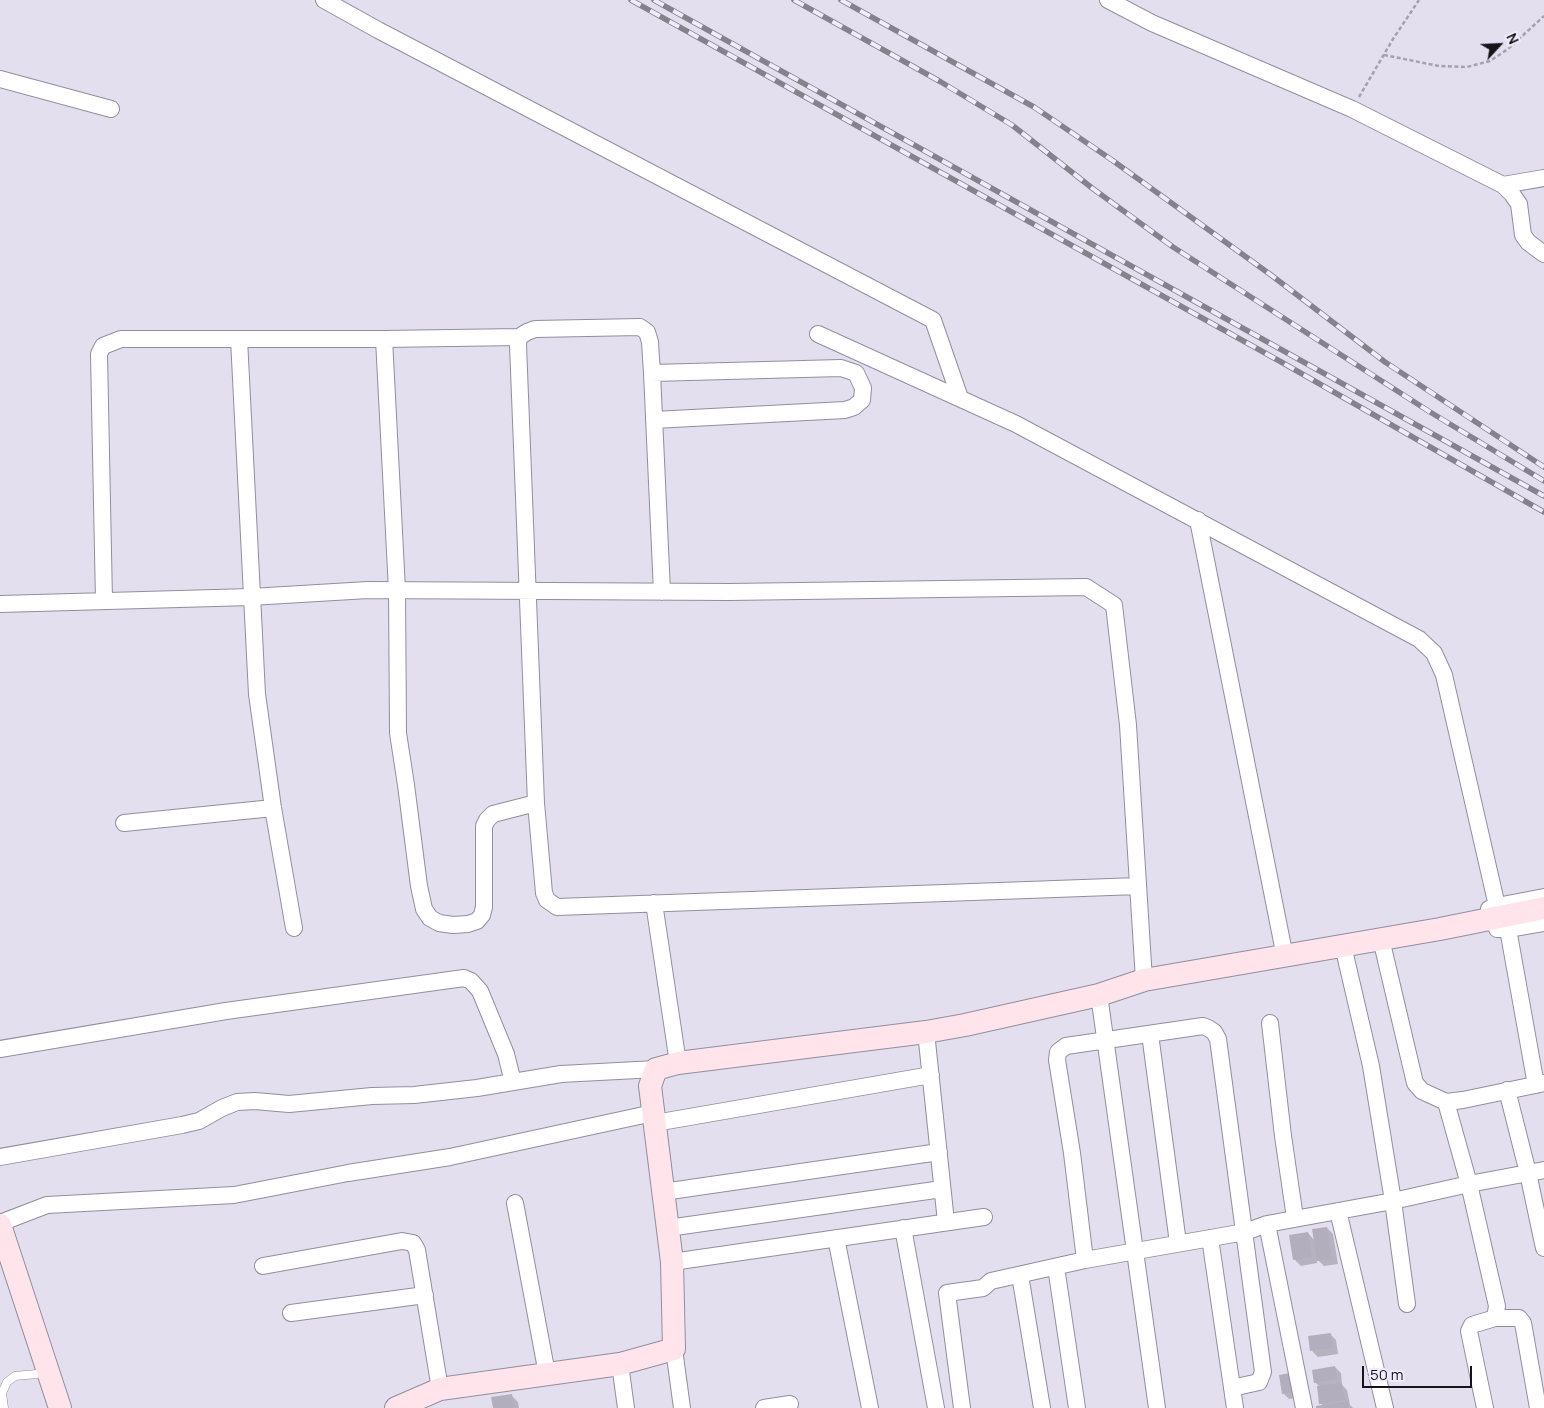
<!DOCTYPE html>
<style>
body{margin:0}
#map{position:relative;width:1544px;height:1408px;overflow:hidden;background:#e4dfef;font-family:Manrope,sans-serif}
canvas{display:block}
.north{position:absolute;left:1474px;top:20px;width:50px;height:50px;-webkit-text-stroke:4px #f1ecfc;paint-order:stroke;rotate:65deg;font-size:14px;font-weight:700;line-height:20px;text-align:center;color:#161419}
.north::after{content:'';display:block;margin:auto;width:18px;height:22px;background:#161419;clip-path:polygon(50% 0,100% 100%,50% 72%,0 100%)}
.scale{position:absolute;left:1362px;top:1366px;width:110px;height:22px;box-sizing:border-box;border:2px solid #161419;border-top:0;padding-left:6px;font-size:15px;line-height:18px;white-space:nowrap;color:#161419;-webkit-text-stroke:4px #f1ecfc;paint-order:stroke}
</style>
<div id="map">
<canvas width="1544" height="1408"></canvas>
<div class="north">N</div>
<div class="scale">50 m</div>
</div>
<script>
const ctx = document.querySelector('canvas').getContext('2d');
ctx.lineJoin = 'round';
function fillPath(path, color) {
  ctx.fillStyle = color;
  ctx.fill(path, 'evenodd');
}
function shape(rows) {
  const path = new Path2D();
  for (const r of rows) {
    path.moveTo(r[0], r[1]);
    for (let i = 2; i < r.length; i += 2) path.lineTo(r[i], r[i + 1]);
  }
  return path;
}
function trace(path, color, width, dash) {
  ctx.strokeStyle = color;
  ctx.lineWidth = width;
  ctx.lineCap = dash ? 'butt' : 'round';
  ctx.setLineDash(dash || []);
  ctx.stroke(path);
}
const shadow = shape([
 [1327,1228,1333,1234,1338,1264,1324,1266,1317,1259,1317,1263,1301,1266,1295,1260,1308,1233,1315,1241],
 [1330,1334,1336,1340,1338,1354,1318,1357,1312,1351],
 [1335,1367,1341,1373,1342,1385,1347,1390,1350,1405,1353,1408,1317,1408,1324,1406,1320,1403,1320,1387,1315,1382],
 [1280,1376,1303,1397,1289,1399,1283,1393],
 [512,1396,518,1402,519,1408,494,1408]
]);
const building = shape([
 [1327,1227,1332,1259,1317,1261,1312,1229],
 [1308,1232,1312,1257,1293,1260,1289,1235],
 [1331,1333,1333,1348,1310,1351,1308,1336],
 [1335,1366,1337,1379,1314,1383,1312,1370],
 [1295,1372,1298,1391,1282,1394,1279,1375],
 [1342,1383,1345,1400,1319,1404,1317,1386],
 [512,1394,514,1408,493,1408,491,1397],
 [1348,1401,1349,1408,1316,1408,1316,1406]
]);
const path = shape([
 [1384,55,1439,66,1467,67,1490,61,1508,49,1544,16],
 [1359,97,1393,39,1419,0]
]);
const lane = shape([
 [4,1408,2,1393,7,1382,15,1376,47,1373]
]);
const street = shape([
 [324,0,378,30,933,320,960,398],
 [1108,0,1152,23,1352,109,1503,185,1512,194,1519,204,1523,235,1528,242,1544,254],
 [0,79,111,109],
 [1503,185,1544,178],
 [818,334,1016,424,1419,639,1434,653,1444,675,1497,906],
 [239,339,257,694,273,808,294,928],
 [384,339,519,337],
 [652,373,841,368,856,373,863,388,862,400,854,407,845,410,654,420],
 [1198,520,1285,957],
 [662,592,652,373,650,342,647,332,640,327,535,329,527,332,519,337,518,345,536,803,544,893,547,900,557,907,1138,886],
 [104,601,99,354,103,346,121,339,384,339,397,590,398,733,406,785,419,886,424,909,430,918,439,923,453,925,468,924,477,921,482,915,484,907,484,826,487,820,493,814,536,803],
 [0,604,251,597,368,590,729,592,1086,587,1114,605,1128,725,1144,980],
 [124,823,273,808],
 [654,903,678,1063],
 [1489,909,1497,906,1544,897],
 [1497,929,1508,929,1544,923],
 [1508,929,1536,1085],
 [1381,939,1415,1083,1422,1091,1446,1102,1463,1100,1544,1083],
 [1343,946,1371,1066,1393,1201,1407,1304],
 [1099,995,1157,1408],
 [1270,1023,1283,1136,1295,1218],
 [926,1032,946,1222],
 [1150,1034,1178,1243],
 [0,1049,226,1011,464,978,471,981,480,991,506,1054,513,1082],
 [1507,1090,1528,1173,1544,1248],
 [1446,1102,1469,1184,1497,1306,1495,1318,1472,1325,1469,1331,1485,1408],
 [655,1123,931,1075],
 [0,1157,182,1125,199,1121,222,1108,237,1102,255,1101,289,1104,372,1096,414,1095,477,1088,561,1074,656,1069],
 [663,1192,939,1152],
 [515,1203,547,1374],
 [1338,1211,1385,1408],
 [0,1223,47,1205,234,1195,348,1173,450,1157,653,1113],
 [1267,1224,1304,1408],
 [668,1228,942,1189],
 [903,1228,936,1408],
 [836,1238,870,1408],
 [1210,1238,1235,1408],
 [1085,1260,1072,1153,1057,1060,1058,1052,1066,1046,1203,1026,1208,1028,1214,1032,1218,1039,1263,1372,1259,1382,1232,1388],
 [672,1262,984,1217],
 [263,1266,402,1241,413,1243,417,1250,440,1389],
 [1056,1267,1077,1408],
 [1020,1275,1042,1408],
 [291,1313,425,1295],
 [1495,1318,1519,1318,1523,1323,1538,1408],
 [674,1349,682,1408],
 [620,1364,626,1408],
 [764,1408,790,1404],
 [962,1408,947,1293,983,1288,991,1281,1085,1260,1245,1232,1267,1224,1393,1201,1469,1184,1544,1170]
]);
const secondary = shape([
 [0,1225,60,1408],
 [396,1408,440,1389,620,1364,674,1349,672,1262,650,1086,656,1069,678,1063,926,1032,965,1025,1099,995,1144,980,1440,929,1544,908]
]);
const rail = shape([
 [631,0,1283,363,1544,512],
 [654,0,1544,496],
 [794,0,941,82,1012,125,1092,188,1173,247,1430,412,1544,481],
 [841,0,1034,107,1112,160,1271,275,1385,362,1544,467]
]);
fillPath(shadow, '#0003');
fillPath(building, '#b2aebd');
trace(lane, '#928e9d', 9);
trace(street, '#928e9d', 18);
trace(secondary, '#928e9d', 24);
trace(path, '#a5a1ad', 2.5, [4, 2.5]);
trace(lane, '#fff', 8);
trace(street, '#fff', 16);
trace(secondary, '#ffe5eb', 22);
trace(rail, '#86828d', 5.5);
trace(rail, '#f1ecfc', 4, [11]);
</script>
